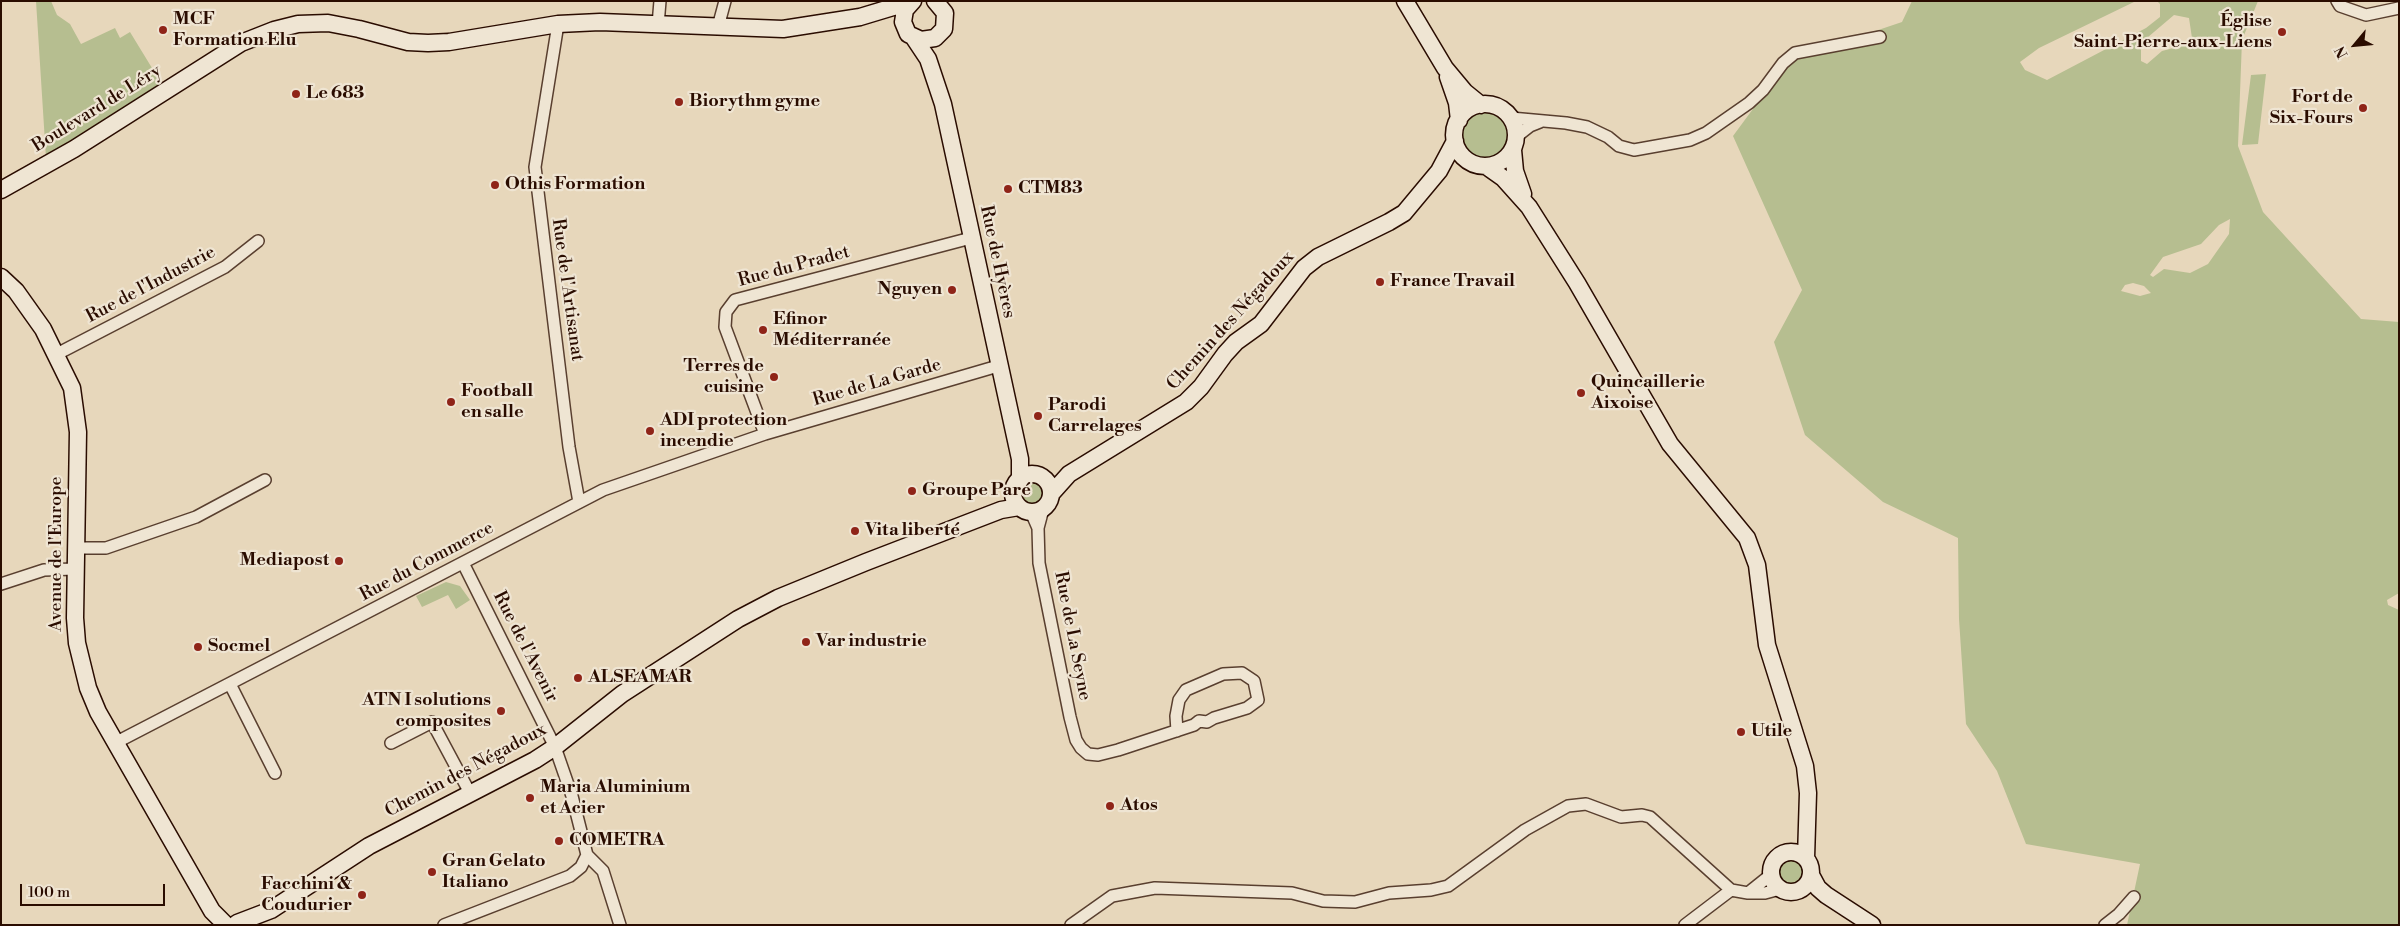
<!DOCTYPE html>
<meta charset="utf-8">
<style>
body{margin:0}
#map{position:relative;width:2400px;height:926px;overflow:hidden;background:#e7d7bb;font-family:"Libre Bodoni",serif}
canvas{display:block}
.frame{position:absolute;inset:0;border:2px solid #2a0c00;pointer-events:none}
.north{position:absolute;left:2330px;top:20px;width:50px;height:50px;-webkit-text-stroke:4px #efe5d3;paint-order:stroke;rotate:242deg;font-size:14px;font-weight:700;line-height:20px;text-align:center;color:#2a0c00}
.north::after{content:'';display:block;margin:auto;width:18px;height:22px;background:#2a0c00;clip-path:polygon(50% 0,100% 100%,50% 72%,0 100%)}
.scale{position:absolute;left:20px;top:884px;width:145px;height:22px;box-sizing:border-box;border:2px solid #2a0c00;border-top:0;padding-left:6px;font-size:15px;line-height:18px;white-space:nowrap;color:#2a0c00;-webkit-text-stroke:4px #efe5d3;paint-order:stroke}
</style>
<div id="map">
<canvas width="2400" height="926"></canvas>
<div class="frame"></div>
<div class="north">N</div>
<div class="scale">100 m</div>
</div>
<script>
const ctx = document.querySelector('canvas').getContext('2d');
ctx.lineJoin = 'round';
function fillPath(path, color) {
  ctx.fillStyle = color;
  ctx.fill(path, 'evenodd');
}
function shape(rows) {
  const path = new Path2D();
  for (const r of rows) {
    if (r.length === 3) {
      path.moveTo(r[0] + r[2], r[1]);
      path.arc(r[0], r[1], r[2], 0, 2 * Math.PI);
      continue;
    }
    path.moveTo(r[0], r[1]);
    for (let i = 2; i < r.length; i += 2) path.lineTo(r[i], r[i + 1]);
  }
  return path;
}
function trace(path, color, width, dash) {
  ctx.strokeStyle = color;
  ctx.lineWidth = width;
  ctx.lineCap = dash ? 'butt' : 'round';
  ctx.setLineDash(dash || []);
  ctx.stroke(path);
}
function label(font, color, halo, rows, align = 'center') {
  ctx.font = font + ' "Libre Bodoni",serif';
  ctx.lineWidth = 4.5;
  ctx.setLineDash([]);
  ctx.textBaseline = 'middle';
  ctx.strokeStyle = halo;
  ctx.fillStyle = color;
  for (const [text, x, y, turn = 0] of rows) {
    ctx.save();
    ctx.translate(x, y);
    ctx.rotate((+turn || 0) * Math.PI / 180);
    ctx.textAlign = isNaN(turn) ? turn : align;
    if (halo) ctx.strokeText(text, 0, 0);
    ctx.fillText(text, 0, 0);
    ctx.restore();
  }
}
const green = shape([
 [36,1,51,1,57,15,70,24,81,44,115,28,120,38,130,32,163,86,46,158],
 [1912,1,2136,1,2039,48,2020,62,2025,70,2047,80,2146,28,2160,17,2160,4,2157,1,2258,1,2242,40,2238,146,2263,212,2361,319,2399,322,2399,593,2387,600,2388,605,2399,610,2399,925,2127,925,2140,864,2026,844,1997,771,1966,724,1959,619,1958,538,1883,502,1805,435,1774,342,1802,290,1733,136,1789,60,1902,22],
 [2174,15,2189,18,2192,38,2181,46,2162,51,2147,64,2141,61,2141,43],
 [2230,219,2229,234,2208,264,2190,273,2164,269,2153,277,2150,275,2163,257,2201,244,2219,225],
 [2133,283,2144,286,2151,293,2140,296,2121,291,2125,285],
 [2266,74,2258,144,2242,145,2251,75],
 [1485,135,31],
 [1032,492,19],
 [446,582,460,586,470,600,456,609,448,595,422,607,416,596],
 [1791,872,20]
]);
const street = shape([
 [2337,1,2340,6,2366,15,2399,8],
 [558,24,535,167,569,447,579,502],
 [658,25,660,1],
 [718,27,725,1],
 [1511,118,1566,123,1587,127,1608,137,1619,146,1634,150,1690,140,1706,133,1749,103,1763,90,1783,63,1795,53,1880,37],
 [1516,137,1530,126,1540,122],
 [57,354,225,267,258,241],
 [765,434,725,327,726,312,735,300,971,238],
 [1031,512,1038,528,1043,509],
 [1038,528,1039,563,1070,717,1076,740,1081,748,1088,754,1098,755,1118,750,1194,725,1199,721,1207,722,1214,718,1247,708,1258,700,1254,681,1242,673,1223,674,1186,690,1179,700,1176,716,1177,731],
 [76,548,106,548,196,517,265,480],
 [463,563,555,747,572,796,587,855,603,871,620,925],
 [1,584,44,570,75,569],
 [230,684,275,773],
 [115,743,603,490,765,434,998,366],
 [391,743,432,722,470,793],
 [1748,893,1768,877,1771,871],
 [444,925,570,876,581,867,587,855],
 [1071,925,1112,896,1155,888,1292,893,1323,901,1355,902,1389,893,1431,890,1448,886,1525,830,1568,806,1586,804,1621,817,1642,815,1650,817,1731,890,1748,893,1765,893,1780,889],
 [1685,925,1731,890],
 [2105,925,2119,914,2134,897]
]);
const secondary = shape([
 [913,1,905,10,903,22,908,34,921,40,935,38,944,29,945,13,935,1],
 [1405,1,1445,68,1465,92,1481,105],
 [914,38,928,59,943,104,1020,459,1020,478],
 [1448,77,1457,103,1459,120],
 [1485,135,31],
 [1513,150,1515,171,1523,194],
 [1486,166,1503,178,1529,207,1577,283,1670,444,1747,538,1757,565,1767,645,1805,766,1808,793,1806,858],
 [1,190,74,149,241,43,274,30,298,24,328,23,359,29,408,42,428,43,449,42,558,24,600,22,783,29,860,17,913,1],
 [1,277,16,291,43,329,72,388,78,432,75,618,77,643,88,688,98,712,212,911,226,925],
 [1032,493,19],
 [1052,493,1069,474,1186,402,1201,387,1225,354,1236,342,1261,324,1304,268,1318,257,1389,222,1404,213,1439,171,1455,141],
 [1791,872,20],
 [1811,875,1818,888,1826,895,1872,925],
 [237,923,271,910,369,846,535,760,555,747,622,694,738,619,778,598,866,562,1001,510,1019,507]
]);
const markers = [
 [163,30,5,"#8f2418"],
 [2282,32,5,"#8f2418"],
 [296,94,5,"#8f2418"],
 [679,102,5,"#8f2418"],
 [2363,108,5,"#8f2418"],
 [495,185,5,"#8f2418"],
 [1008,189,5,"#8f2418"],
 [1380,282,5,"#8f2418"],
 [952,290,5,"#8f2418"],
 [763,330,5,"#8f2418"],
 [774,377,5,"#8f2418"],
 [1581,393,5,"#8f2418"],
 [451,402,5,"#8f2418"],
 [1038,416,5,"#8f2418"],
 [650,431,5,"#8f2418"],
 [912,491,5,"#8f2418"],
 [855,531,5,"#8f2418"],
 [339,561,5,"#8f2418"],
 [806,642,5,"#8f2418"],
 [198,647,5,"#8f2418"],
 [578,678,5,"#8f2418"],
 [501,711,5,"#8f2418"],
 [1741,732,5,"#8f2418"],
 [530,798,5,"#8f2418"],
 [1110,806,5,"#8f2418"],
 [559,841,5,"#8f2418"],
 [432,872,5,"#8f2418"],
 [362,895,5,"#8f2418"]
];
const poiNames = [
 ["MCF",173,20],
 ["Formation Elu",173,41],
 ["Église",2272,22,"right"],
 ["Saint-Pierre-aux-Liens",2272,43,"right"],
 ["Le 683",306,94],
 ["Fort de",2353,98,"right"],
 ["Six-Fours",2353,119,"right"],
 ["Biorythm gyme",689,102],
 ["Othis Formation",505,185],
 ["CTM83",1018,189],
 ["France Travail",1390,282],
 ["Nguyen",942,290,"right"],
 ["Efinor",773,320],
 ["Méditerranée",773,341],
 ["Terres de",764,367,"right"],
 ["cuisine",764,388,"right"],
 ["Quincaillerie",1591,383],
 ["Aixoise",1591,404],
 ["Football",461,392],
 ["en salle",461,413],
 ["Parodi",1048,406],
 ["Carrelages",1048,427],
 ["ADI protection",660,421],
 ["incendie",660,442],
 ["Groupe Paré",922,491],
 ["Vita liberté",865,531],
 ["Mediapost",329,561,"right"],
 ["Var industrie",816,642],
 ["Socmel",208,647],
 ["ALSEAMAR",588,678],
 ["ATN I solutions",491,701,"right"],
 ["composites",491,722,"right"],
 ["Utile",1751,732],
 ["Maria Aluminium",540,788],
 ["et Acier",540,809],
 ["Atos",1120,806],
 ["COMETRA",569,841],
 ["Gran Gelato",442,862],
 ["Italiano",442,883],
 ["Facchini &",352,885,"right"],
 ["Coudurier",352,906,"right"]
];
const streetNames = [
 ["Boulevard de Léry",97,109,-32],
 ["Rue de Hyères",997,262,78],
 ["Rue du Pradet",794,267,-15],
 ["Rue de l'Industrie",151,285,-28],
 ["Rue de l'Artisanat",567,290,82],
 ["Chemin des Négadoux",1231,321,-48],
 ["Rue de La Garde",877,383,-16],
 ["Avenue de l'Europe",57,554,-90],
 ["Rue du Commerce",427,562,-28],
 ["Rue de La Seyne",1072,636,79],
 ["Rue de l'Avenir",525,647,63],
 ["Chemin des Négadoux",466,771,-28]
];
fillPath(green, '#b6be90');
trace(street, '#593f2f', 14);
trace(secondary, '#2a0c00', 19);
trace(street, '#efe5d3', 11);
trace(secondary, '#efe5d3', 16);
for (const [x, y, r, color] of markers) {
  const dot = new Path2D();
  dot.arc(x, y, r, 0, 2 * Math.PI);
  ctx.fillStyle = color;
  ctx.fill(dot);
  trace(dot, '#efe5d3', 2);
}
label('bold 18px', '#2a0c00', '#efe5d3', poiNames, 'left');
label('18px', '#2a0c00', '#efe5d3', streetNames);
</script>
